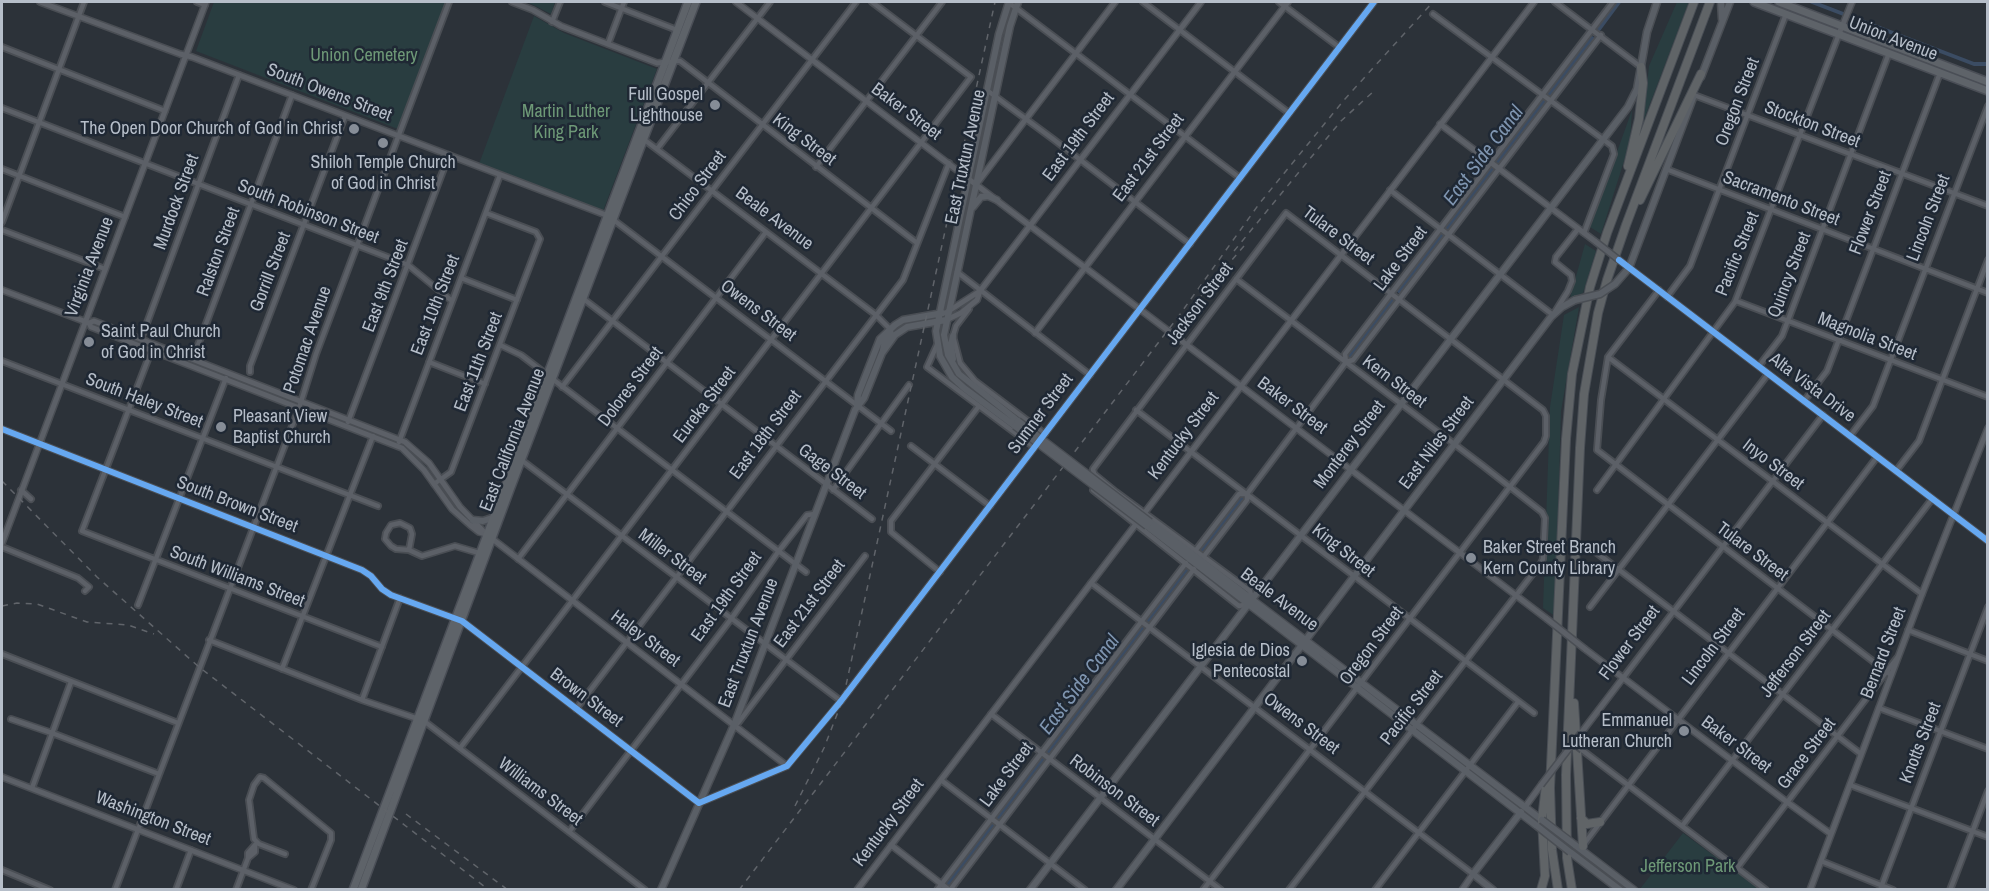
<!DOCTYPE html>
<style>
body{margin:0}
#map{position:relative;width:1989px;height:891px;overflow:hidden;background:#2c3239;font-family:"Archivo Narrow",sans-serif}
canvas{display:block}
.frame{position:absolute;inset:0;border:3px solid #b6bec9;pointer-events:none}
</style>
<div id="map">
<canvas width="1989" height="891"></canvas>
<div class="frame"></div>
</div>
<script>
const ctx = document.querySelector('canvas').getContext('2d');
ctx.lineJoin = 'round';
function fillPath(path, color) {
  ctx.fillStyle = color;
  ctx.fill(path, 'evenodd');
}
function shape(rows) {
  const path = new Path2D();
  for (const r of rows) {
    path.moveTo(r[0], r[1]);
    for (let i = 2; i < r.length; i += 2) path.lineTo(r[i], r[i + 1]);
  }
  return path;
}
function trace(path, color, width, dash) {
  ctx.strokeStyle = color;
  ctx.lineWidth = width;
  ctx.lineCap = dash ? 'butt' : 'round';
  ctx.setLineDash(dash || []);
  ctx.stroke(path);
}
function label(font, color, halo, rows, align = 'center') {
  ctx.font = font + ' "Archivo Narrow",sans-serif';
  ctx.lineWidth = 5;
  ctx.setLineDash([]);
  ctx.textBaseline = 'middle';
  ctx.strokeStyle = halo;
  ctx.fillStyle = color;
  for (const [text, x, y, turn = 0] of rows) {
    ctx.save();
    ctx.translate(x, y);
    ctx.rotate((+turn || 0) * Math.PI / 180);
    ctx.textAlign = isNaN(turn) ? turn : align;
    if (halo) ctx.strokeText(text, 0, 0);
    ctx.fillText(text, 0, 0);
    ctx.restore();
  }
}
const green = shape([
 [214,2,447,2,398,129,196,51],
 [527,2,555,2,551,14],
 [1677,2,1689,2,1643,122,1649,66],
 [534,16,564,33,657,69,603,211,479,164],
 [1632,110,1630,142,1601,234,1590,227],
 [1585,244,1596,251,1583,293,1570,298],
 [1579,307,1561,411,1555,616,1543,608,1550,407,1564,315],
 [1683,833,1717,858,1763,889,1640,889]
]);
const canal = shape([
 [1812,2,1974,64,1988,64],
 [1599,29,1619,2],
 [1399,291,1592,38],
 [1350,355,1393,299],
 [1198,555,1242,498],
 [943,890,1190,565]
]);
const minor = shape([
 [197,2,205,5],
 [605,2,677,30],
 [1008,2,1240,178],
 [1143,2,1289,113],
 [1279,2,1339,47],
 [1555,2,1641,67],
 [1433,14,1612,146,1614,154,1584,233],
 [552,22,560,2],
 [608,44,624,2],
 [2,47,165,111],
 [673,61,680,61,917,243],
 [988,91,1053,139,1190,244],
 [1694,95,1988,206],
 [2,108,408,265,452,301],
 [642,138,876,315,890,329],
 [657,149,770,2],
 [816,167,942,2],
 [2,169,125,217],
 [1666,169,1988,293],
 [1390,190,1553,315,1568,291,1572,281,1571,275,1555,262,1556,257,1578,229],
 [611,218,891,431],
 [2,222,84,2],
 [2,230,105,269],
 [957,272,1090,375],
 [461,278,517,300],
 [1236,279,1482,465,1542,512,1545,518,1543,559,1541,563,1289,890],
 [1659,290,1608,357,1601,400,1597,450,1891,675],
 [581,297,872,519],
 [1667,297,1690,266,1786,14],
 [1736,301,1988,397],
 [969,309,956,326,953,336,960,363,975,381,1045,434],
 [141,339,239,75],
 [500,345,521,355,806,572],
 [937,345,927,367,1034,447],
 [152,349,82,531,382,647],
 [194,350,198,345,292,95],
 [1608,357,1922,594],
 [2,361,378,506],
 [429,362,485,384],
 [1346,362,1345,354,1613,2],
 [1759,366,1782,336,1889,53],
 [250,372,250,366,345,116],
 [562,387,856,2],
 [1804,401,1827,371,1940,73],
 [1136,410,1534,713],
 [348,422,449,155],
 [2,429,362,570,371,576,382,589,391,595,462,621,699,803],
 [1850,436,1873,406,1988,106],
 [399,442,500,175],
 [911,446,990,506],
 [520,459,841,701],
 [1896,471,1919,441,1988,260],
 [434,484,451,472,540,239,536,232,486,213],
 [1096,485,1093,490,1239,606,1248,604],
 [21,490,31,499],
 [833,490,909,385],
 [1597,490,1735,302,1839,34],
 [2,547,78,578,89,587,85,591],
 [409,550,412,534,410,528,400,523,391,525,386,533,385,539,391,546,396,549,409,550,422,556,455,546,479,553],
 [1196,550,1239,494,1247,494],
 [1593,550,1861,754],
 [1204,556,1247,500,1247,494,1346,362,1353,360,1601,35],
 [518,559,766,232],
 [940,572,891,532,891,521,979,406],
 [1091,583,1473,874],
 [138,605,226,378],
 [1590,607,1768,374],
 [1908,630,1988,661],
 [209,640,362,700,424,721,645,890],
 [2,654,178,723],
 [282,669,373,436],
 [1623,678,1823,415],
 [362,700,400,598],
 [1879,708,1988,749],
 [576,709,903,280,949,163],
 [991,714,1221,890],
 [11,719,52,733,159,774],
 [734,725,738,723,865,556],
 [460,748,971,77,872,2],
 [1582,750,1766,890],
 [941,780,1085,890],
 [1850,785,1988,837],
 [32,788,71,682],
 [1682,826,1932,499],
 [569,832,731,619,778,552,807,515,815,514],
 [1584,844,1877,457],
 [285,854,259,844,254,839,249,800,254,785,260,777,264,778,331,833,331,840,311,890],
 [1821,861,1893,890],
 [1737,868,1897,658],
 [2,870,50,890],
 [115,890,299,408,316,354,449,2],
 [176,890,191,850],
 [236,890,248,858,248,853,255,845,255,852,248,858],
 [937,890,1186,563],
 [950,890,1194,569],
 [1203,890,1544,442,1546,436,1546,416,1543,410,1286,213,1093,469,1094,474,1116,492,1250,591,1252,598],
 [1375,890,1518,702],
 [1880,890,1988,607],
 [1950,890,1988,791]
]);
const tertiary = shape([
 [40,2,180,54,192,57,606,215],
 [512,2,533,10,561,26,657,63,668,62],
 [736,2,1547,619],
 [1839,34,1852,2],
 [1440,124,1596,242],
 [978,182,1115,2],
 [1619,260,1988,541],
 [2,290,89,323,91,327,402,448,424,470,452,509,470,525,479,532,486,534,787,766],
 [947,312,980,291],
 [946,320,961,313,977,300,980,291,1201,2],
 [89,323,94,321,405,442,429,463,460,507,486,534],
 [1035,333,1288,2],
 [2,543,206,2],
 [1585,649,1787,802,1831,834],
 [1581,733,1623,678],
 [2,777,294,890],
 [699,803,787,766,841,701,1374,2],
 [1525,807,1541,785],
 [891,845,949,890],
 [857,890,1534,2],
 [1462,890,1473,874],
 [1810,890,1922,594,1988,428]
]);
const secondary = shape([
 [1009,2,999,34,936,331,940,356,952,377,964,388,1015,426],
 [1721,2,1722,19],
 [1701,77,1730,2],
 [973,207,981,197,988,196,997,200],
 [1615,284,1629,268,1693,98],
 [953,336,951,345,953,359],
 [883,350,885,341,891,335,890,330],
 [857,404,858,395,880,339,895,325,903,320,943,313],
 [1018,421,959,374,948,355,944,335,1010,26,1018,2],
 [473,520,483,521,492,518],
 [1150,522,1542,820],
 [1147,526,1537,826],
 [1575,845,1634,890],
 [1570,852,1620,890],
 [661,890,734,725,855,410,864,398,882,353,895,335,907,327,946,320],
 [1030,890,1628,107,1637,89,1647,32,1657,2],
 [1116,890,1551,317,1562,307,1575,300],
 [1493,890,1473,874,1521,812]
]);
const primary = shape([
 [1754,2,1988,91],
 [1779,2,1988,82],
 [353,890,688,2],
 [361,890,511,487,696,2]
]);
const motorway = shape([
 [1628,166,1639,119,1643,83,1641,67],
 [1640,200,1701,74],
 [1574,703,1583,846],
 [1581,818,1587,824,1600,822],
 [1541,890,1545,876,1542,819,1546,785],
 [1558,890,1552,850,1550,788,1566,439,1572,374,1590,287,1607,233,1694,2],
 [1572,890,1567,858,1566,775,1580,448,1584,394,1598,313,1607,280,1626,225,1710,2]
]);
const rail = shape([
 [1234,251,1341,121,1374,91],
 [1201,296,1244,246],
 [2,481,97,577,199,667,489,890],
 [2,606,17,603,37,604,87,622,128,625,154,634],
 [795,806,824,748,843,699,995,2],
 [406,814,508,890],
 [739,890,1178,317,1259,204,1344,100,1433,2]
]);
const minorBridge = shape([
 [1573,743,1582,750]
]);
const tertiaryBridge = shape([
 [1596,242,1619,260],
 [1547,619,1585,649],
 [1541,785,1581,733]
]);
const secondaryBridge = shape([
 [1575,300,1600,294,1615,284],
 [1018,421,1150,522],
 [1015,426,1147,526],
 [1542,820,1575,845],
 [1537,826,1570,852]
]);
const cycleway = shape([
 [1619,260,1988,541],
 [2,429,362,570,371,576,382,589,391,595,462,621,699,803,787,766,841,701,1374,2]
]);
const markers = [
 [715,105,6,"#868d97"],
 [354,129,6,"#868d97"],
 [383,143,6,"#868d97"],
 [89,342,6,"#868d97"],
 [221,427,6,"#868d97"],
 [1471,558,6,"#868d97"],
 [1302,661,6,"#868d97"],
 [1684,731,6,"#868d97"]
];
const streetNames = [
 ["Union Avenue",1893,39,21],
 ["South Owens Street",329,93,21],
 ["Oregon Street",1738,102,-69],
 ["Baker Street",906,112,37],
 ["Stockton Street",1812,125,21],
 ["East 19th Street",1079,137,-53],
 ["King Street",804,140,37],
 ["East Truxtun Avenue",966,157,-78],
 ["East 21st Street",1149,158,-53],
 ["Chico Street",698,186,-53],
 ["Sacramento Street",1781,199,21],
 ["Murdock Street",177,202,-70],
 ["South Robinson Street",308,212,21],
 ["Flower Street",1871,213,-69],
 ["Lincoln Street",1929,218,-69],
 ["Beale Avenue",774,219,37],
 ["Tulare Street",1338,236,37],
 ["Ralston Street",219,252,-70],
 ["Pacific Street",1738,254,-68],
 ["Lake Street",1401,259,-53],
 ["Virginia Avenue",90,267,-69],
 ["Gorrill Street",271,272,-69],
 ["Quincy Street",1790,275,-69],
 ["East 9th Street",386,286,-69],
 ["Jackson Street",1200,304,-53],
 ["East 10th Street",436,305,-69],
 ["Owens Street",758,311,37],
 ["Magnolia Street",1867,337,21],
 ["Potomac Avenue",308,340,-71],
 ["East 11th Street",479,362,-69],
 ["Kern Street",1394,382,37],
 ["Dolores Street",631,387,-53],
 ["Alta Vista Drive",1812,388,37],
 ["South Haley Street",144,401,21],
 ["Eureka Street",705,405,-53],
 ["Baker Street",1292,406,37],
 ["Sumner Street",1041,414,-53],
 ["East 18th Street",766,435,-53],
 ["Kentucky Street",1184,436,-53],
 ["East California Avenue",513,440,-69],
 ["East Niles Street",1437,443,-53],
 ["Monterey Street",1350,445,-53],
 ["Inyo Street",1773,465,37],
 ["Gage Street",832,472,37],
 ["South Brown Street",237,505,21],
 ["King Street",1343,551,38],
 ["Tulare Street",1752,552,37],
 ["Miller Street",672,557,37],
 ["South Williams Street",237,577,21],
 ["East 19th Street",727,597,-54],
 ["Beale Avenue",1279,600,37],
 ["East 21st Street",810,604,-53],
 ["Haley Street",645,639,37],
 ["East Truxtun Avenue",749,643,-69],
 ["Flower Street",1630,643,-53],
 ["Oregon Street",1372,646,-53],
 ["Lincoln Street",1714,647,-53],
 ["Bernard Street",1884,653,-69],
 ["Jefferson Street",1796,654,-53],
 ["Brown Street",586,698,37],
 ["Pacific Street",1412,708,-52],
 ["Owens Street",1301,724,37],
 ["Knotts Street",1921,743,-69],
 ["Baker Street",1736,745,37],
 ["Grace Street",1807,754,-53],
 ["Lake Street",1007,775,-53],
 ["Robinson Street",1114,791,37],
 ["Williams Street",540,792,37],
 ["Washington Street",153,819,21],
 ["Kentucky Street",889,823,-53]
];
const parkNames = [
 ["Union Cemetery",364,56],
 ["Martin Luther",566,112],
 ["King Park",566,133],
 ["Jefferson Park",1688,867]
];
const poiNames = [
 ["Full Gospel",703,95],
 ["Lighthouse",703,116],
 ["The Open Door Church of God in Christ",342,129],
 ["Shiloh Temple Church",383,163,"center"],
 ["of God in Christ",383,184,"center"],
 ["Saint Paul Church",101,332,"left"],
 ["of God in Christ",101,353,"left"],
 ["Pleasant View",233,417,"left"],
 ["Baptist Church",233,438,"left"],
 ["Baker Street Branch",1483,548,"left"],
 ["Kern County Library",1483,569,"left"],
 ["Iglesia de Dios",1290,651],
 ["Pentecostal",1290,672],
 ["Emmanuel",1672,721],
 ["Lutheran Church",1672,742]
];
const waterNames = [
 ["East Side Canal",1484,156,-53],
 ["East Side Canal",1080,685,-53]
];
fillPath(green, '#293d40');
trace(canal, '#3b4c63', 4);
trace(minor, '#4a4e54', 8);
trace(tertiary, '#4a4e54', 8);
trace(secondary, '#4a4e54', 9);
trace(primary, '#4a4e56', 10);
trace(motorway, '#494e55', 10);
trace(minor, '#5c6067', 4.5);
trace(tertiary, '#5c6067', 5);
trace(secondary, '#5a5f66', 6);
trace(primary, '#5e6369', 7);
trace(motorway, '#606467', 8);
trace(rail, '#60646a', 1.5, [6, 6]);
trace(minorBridge, '#4a4e54', 8, []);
trace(tertiaryBridge, '#4a4e54', 8, []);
trace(secondaryBridge, '#4a4e54', 9, []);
trace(minorBridge, '#5c6067', 4.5);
trace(tertiaryBridge, '#5c6067', 5);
trace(secondaryBridge, '#5a5f66', 6);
trace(cycleway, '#66a8f1', 6);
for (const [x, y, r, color] of markers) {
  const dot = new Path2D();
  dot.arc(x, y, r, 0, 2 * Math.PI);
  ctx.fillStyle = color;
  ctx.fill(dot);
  trace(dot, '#1f2834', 2);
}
label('18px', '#b6bec9', '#1f2834', streetNames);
label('18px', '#6e9977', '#1f2834', parkNames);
label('18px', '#b6bec9', '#1f2834', poiNames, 'right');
label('italic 20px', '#7f95b0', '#1f2834', waterNames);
</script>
